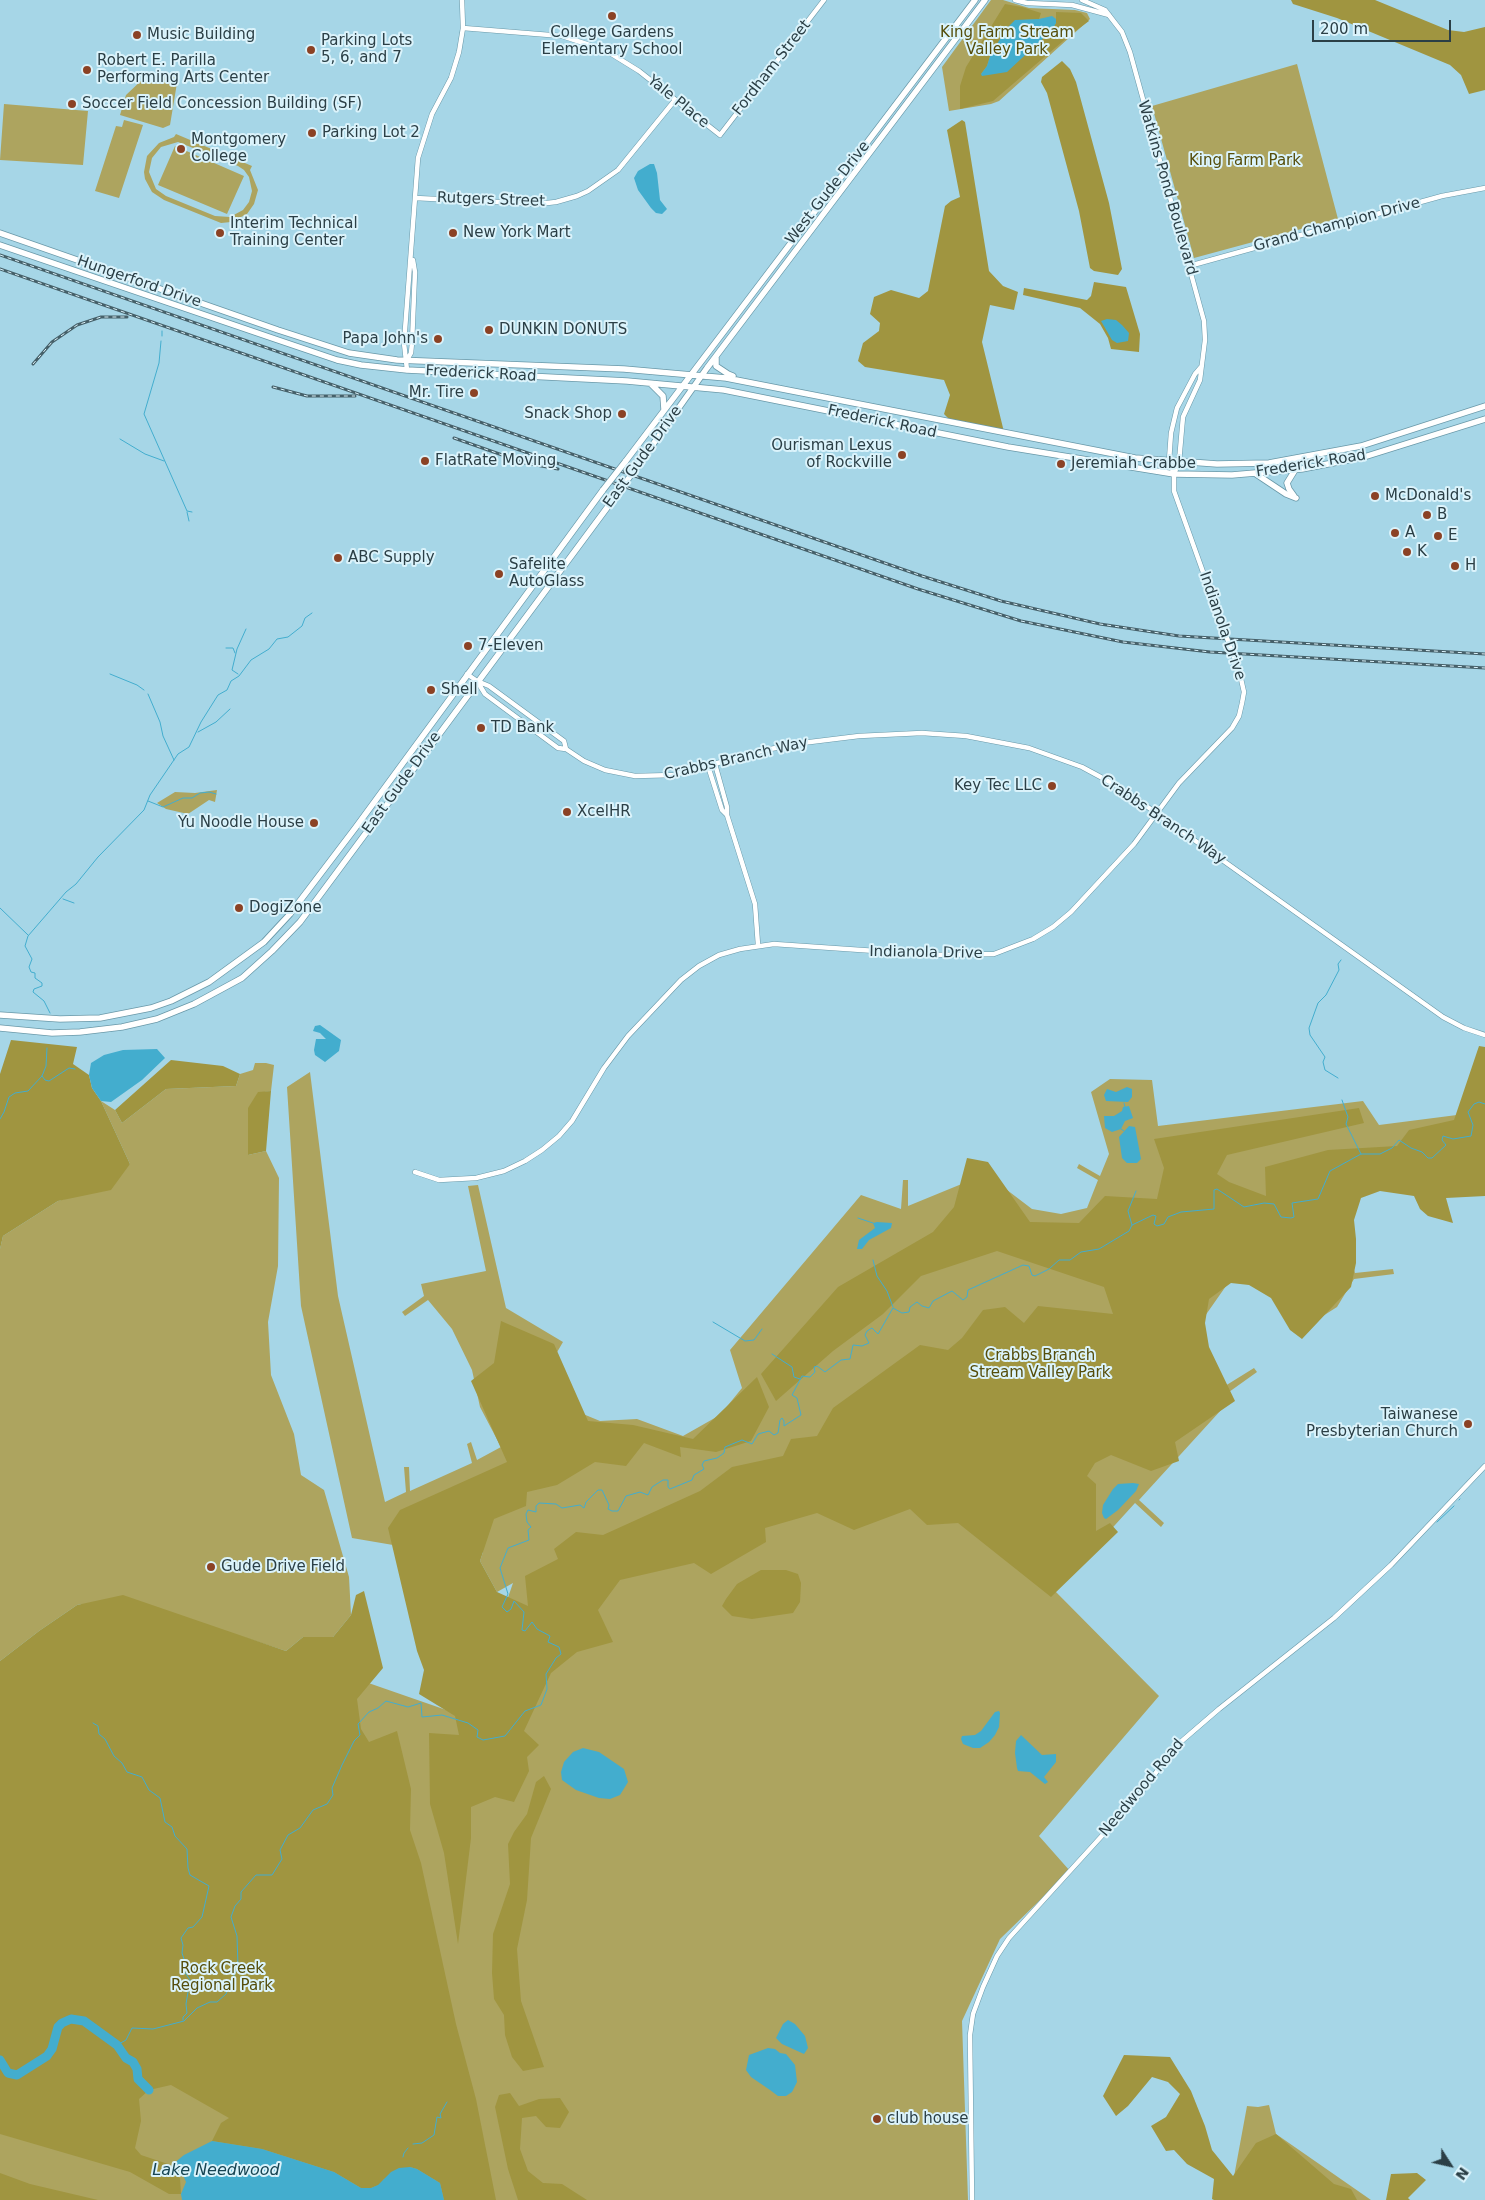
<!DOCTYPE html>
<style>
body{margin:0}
#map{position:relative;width:1485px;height:2200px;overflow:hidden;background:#a6d6e7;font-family:"DejaVu Sans",sans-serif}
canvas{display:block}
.north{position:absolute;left:1425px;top:2140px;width:50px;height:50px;-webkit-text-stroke:4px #dbf3fb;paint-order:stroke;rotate:125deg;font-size:14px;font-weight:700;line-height:20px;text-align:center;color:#2b3f46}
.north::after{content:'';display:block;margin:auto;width:18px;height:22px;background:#2b3f46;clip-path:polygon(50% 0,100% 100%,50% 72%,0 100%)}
.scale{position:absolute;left:1312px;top:20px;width:139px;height:22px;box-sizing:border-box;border:2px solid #2b3f46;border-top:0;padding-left:6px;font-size:15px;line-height:18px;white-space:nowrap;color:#2b3f46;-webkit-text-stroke:4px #dbf3fb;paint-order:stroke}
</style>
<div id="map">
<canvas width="1485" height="2200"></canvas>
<div class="north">N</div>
<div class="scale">200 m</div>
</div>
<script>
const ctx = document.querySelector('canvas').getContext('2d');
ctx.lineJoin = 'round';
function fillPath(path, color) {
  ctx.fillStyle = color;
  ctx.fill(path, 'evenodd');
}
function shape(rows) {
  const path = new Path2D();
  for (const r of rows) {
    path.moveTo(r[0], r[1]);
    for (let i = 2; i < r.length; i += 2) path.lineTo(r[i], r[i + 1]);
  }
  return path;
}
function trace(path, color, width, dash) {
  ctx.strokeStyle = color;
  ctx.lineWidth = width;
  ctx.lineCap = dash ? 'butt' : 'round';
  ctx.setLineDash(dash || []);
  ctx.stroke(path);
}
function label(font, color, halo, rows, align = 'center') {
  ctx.font = font + ' "DejaVu Sans",sans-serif';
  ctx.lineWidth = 4;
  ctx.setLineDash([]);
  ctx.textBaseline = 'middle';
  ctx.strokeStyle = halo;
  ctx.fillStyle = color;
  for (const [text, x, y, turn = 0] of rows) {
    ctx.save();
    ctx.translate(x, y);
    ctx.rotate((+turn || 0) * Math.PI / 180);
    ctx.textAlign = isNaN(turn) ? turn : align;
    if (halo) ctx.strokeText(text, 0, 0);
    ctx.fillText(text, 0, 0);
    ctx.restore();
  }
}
const green = shape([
 [991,0,1003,0,1029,8,1075,10,1087,13,1090,19,999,101,991,104,949,111,942,67],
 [1297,64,1338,219,1194,258,1152,106],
 [156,74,178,77,170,125,163,128,120,115,126,95,145,77],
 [4,104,88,111,83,165,0,160],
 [124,120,143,125,119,198,95,191,116,126,122,127],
 [176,134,252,166,250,170,258,190,254,204,247,214,231,222,221,223,164,200,152,192,145,179,144,172,147,156,159,143,174,137],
 [178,142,238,166,244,170,249,177,252,191,249,202,243,210,230,217,215,216,166,196,156,189,149,172,152,158,161,147],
 [175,146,244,176,227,214,158,185],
 [217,790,215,802,209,800,188,814,166,809,157,803,175,792,195,793],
 [255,1063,266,1063,274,1065,271,1091,258,1093,248,1155,266,1151,279,1178,278,1266,268,1322,271,1375,294,1434,301,1475,324,1490,349,1577,351,1615,333,1637,303,1637,286,1651,118,1596,452,1712,468,1714,513,1583,497,1592,480,1561,483,1552,440,1553,352,1538,301,1306,287,1087,310,1072,338,1296,385,1502,406,1492,404,1467,409,1467,410,1491,472,1463,467,1444,471,1442,477,1460,501,1447,480,1407,472,1370,452,1329,428,1300,405,1316,402,1312,424,1296,421,1284,486,1271,468,1186,478,1185,506,1308,563,1342,543,1376,571,1409,600,1421,637,1419,683,1436,720,1415,742,1388,730,1350,861,1195,901,1209,903,1180,908,1180,908,1206,986,1174,1032,1209,1061,1214,1087,1208,1098,1180,1077,1168,1079,1164,1100,1176,1109,1154,1091,1092,1110,1079,1152,1080,1158,1126,1363,1101,1379,1125,1457,1115,1485,1163,1362,1189,1342,1231,1355,1273,1393,1269,1394,1274,1354,1279,1337,1307,1304,1328,1240,1266,1191,1336,1225,1386,1254,1368,1257,1372,1229,1392,1232,1398,1139,1500,1164,1523,1161,1527,1135,1503,1055,1591,1159,1696,1039,1836,1070,1871,1000,1939,962,2021,968,2200,0,2200,0,1684,82,1604,77,1605,39,1631,0,1661,0,1249,3,1236,58,1201,74,1196,130,1164,101,1101,115,1110,122,1123,166,1089,236,1086,240,1074,253,1070],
 [1269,2105,1276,2134,1371,2200,1244,2200,1233,2182,1247,2106,1258,2107]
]);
const forest = shape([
 [1291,0,1375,0,1448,30,1464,32,1485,27,1485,90,1469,94,1461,75,1450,65,1337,18,1293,4],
 [1005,4,1022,7,1041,13,1039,19,1023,20,991,53,987,66,981,74,1016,61,1025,55,1036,43,1052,30,1056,23,1056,12,1081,13,1089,21,1069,36,993,101,960,109,960,86,966,67],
 [1062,61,1070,69,1076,82,1109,203,1122,269,1118,275,1094,271,1090,268,1079,211,1047,93,1041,82,1042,77],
 [962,120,965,122,989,271,1003,286,1018,292,1014,310,990,305,982,342,1004,432,950,420,944,414,950,395,944,380,865,367,858,361,863,343,879,331,880,323,870,314,874,297,891,290,919,298,928,291,945,206,951,201,960,197,947,130],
 [1094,282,1126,287,1140,334,1139,352,1111,349,1108,338,1100,324,1080,308,1023,295,1024,288,1087,300,1091,296],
 [11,1040,77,1047,73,1064,89,1075,92,1088,101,1101,130,1164,111,1190,58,1201,3,1236,0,1249,0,1074],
 [1479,1046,1485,1047,1485,1196,1446,1198,1453,1223,1428,1216,1420,1209,1414,1196,1380,1191,1361,1198,1354,1220,1356,1239,1356,1263,1351,1287,1302,1339,1290,1330,1271,1298,1249,1285,1231,1283,1209,1299,1205,1323,1209,1347,1235,1401,1175,1442,1179,1461,1151,1471,1111,1455,1095,1463,1087,1476,1096,1484,1096,1531,1110,1523,1118,1532,1051,1597,958,1523,927,1525,910,1509,854,1530,817,1513,765,1528,766,1542,711,1574,694,1563,620,1580,598,1610,613,1642,577,1652,551,1673,524,1731,539,1745,527,1757,529,1771,514,1802,495,1797,471,1807,471,1838,458,1944,444,1853,430,1804,429,1733,459,1735,455,1716,419,1694,424,1670,417,1651,388,1528,400,1510,507,1462,471,1381,494,1363,501,1321,554,1344,588,1421,633,1425,693,1439,757,1377,769,1407,751,1441,716,1452,680,1447,681,1457,644,1443,626,1466,595,1462,557,1485,527,1492,526,1506,494,1519,480,1561,497,1592,528,1606,525,1576,558,1559,554,1549,576,1532,603,1535,700,1491,732,1467,783,1456,791,1439,817,1436,833,1408,920,1345,948,1350,962,1338,983,1310,1005,1307,1024,1323,1038,1306,1113,1314,1104,1287,997,1251,921,1276,883,1314,833,1351,776,1401,761,1374,838,1287,933,1232,954,1207,967,1158,988,1162,1030,1222,1079,1223,1105,1196,1157,1199,1164,1168,1154,1139,1359,1108,1364,1123,1227,1155,1217,1174,1229,1182,1266,1196,1265,1167,1328,1150,1397,1146,1409,1130,1454,1120],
 [171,1060,223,1066,240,1074,236,1086,166,1089,122,1123,115,1110],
 [271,1091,266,1151,248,1155,248,1108,258,1092],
 [761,1570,786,1570,798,1574,801,1583,800,1602,793,1613,752,1619,732,1616,722,1606,726,1599,737,1584],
 [364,1591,383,1668,357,1699,361,1729,369,1742,397,1731,411,1789,410,1830,421,1863,456,2024,476,2099,496,2200,444,2200,440,2183,417,2169,410,2167,384,2179,379,2185,371,2188,361,2188,334,2172,262,2149,212,2141,221,2123,229,2118,171,2085,149,2090,139,2099,141,2121,135,2148,141,2155,168,2164,175,2169,175,2175,180,2178,181,2194,169,2194,130,2172,0,2134,0,1661,39,1631,77,1605,123,1595,286,1651,303,1637,333,1637,351,1615,356,1595],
 [544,1776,551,1789,531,1838,527,1900,517,1949,521,2001,544,2067,523,2071,512,2057,505,2035,504,2015,494,1999,492,1973,493,1934,510,1884,508,1844,514,1832,527,1814,536,1782],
 [1124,2055,1170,2057,1191,2091,1205,2126,1212,2150,1233,2176,1256,2143,1276,2134,1334,2184,1351,2189,1357,2200,1214,2200,1212,2199,1214,2179,1187,2164,1174,2150,1166,2151,1151,2126,1166,2117,1180,2094,1168,2082,1152,2077,1128,2106,1116,2116,1103,2096],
 [510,2093,519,2106,539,2099,560,2098,569,2112,560,2128,546,2127,536,2116,522,2118,520,2149,528,2171,543,2183,562,2184,587,2200,518,2200,508,2169,495,2107,499,2095],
 [0,2173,30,2184,98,2200,0,2200],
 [1417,2173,1426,2180,1408,2198,1410,2200,1386,2200,1391,2174]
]);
const water = shape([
 [1052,16,1056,19,1056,23,1052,30,1007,72,982,76,981,74,987,66,991,53,1008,27,1015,20,1039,19],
 [650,164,654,164,657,173,660,200,667,209,662,214,656,213,651,208,638,190,634,178,638,171],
 [1107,319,1116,320,1122,325,1129,333,1128,341,1117,343,1112,340,1101,321],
 [320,1025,341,1040,339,1051,325,1062,315,1055,314,1050,316,1039,326,1039,320,1033,313,1031,315,1026],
 [157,1049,165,1058,142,1080,111,1102,101,1101,92,1088,89,1075,91,1063,104,1055,123,1050],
 [1127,1087,1132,1089,1132,1097,1128,1102,1106,1101,1104,1095,1107,1089,1116,1092],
 [1129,1106,1133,1118,1125,1121,1121,1129,1112,1132,1105,1128,1104,1116,1114,1116,1122,1111,1123,1107],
 [1129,1126,1135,1127,1141,1159,1137,1163,1127,1163,1122,1158,1119,1137],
 [877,1222,892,1223,891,1228,869,1240,862,1249,857,1249,859,1240,875,1228,873,1223],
 [1133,1483,1139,1484,1136,1491,1118,1510,1106,1519,1104,1518,1102,1513,1103,1505,1113,1489,1118,1484],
 [999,1711,1000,1713,999,1727,995,1735,989,1742,980,1748,973,1748,963,1744,961,1739,962,1736,975,1735,981,1731,995,1712],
 [1021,1735,1042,1755,1056,1754,1056,1762,1044,1777,1048,1782,1045,1784,1030,1772,1018,1771,1017,1768,1015,1753,1016,1741],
 [583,1748,599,1752,624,1769,628,1782,620,1795,610,1799,599,1798,576,1790,562,1780,561,1772,564,1762,573,1752],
 [788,2020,795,2024,805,2036,808,2048,804,2054,782,2044,776,2038,783,2024],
 [768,2048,775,2049,780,2053,786,2054,795,2065,797,2082,792,2092,786,2096,778,2096,770,2090,751,2077,746,2070,749,2055],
 [212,2141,262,2149,334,2172,361,2188,371,2188,378,2185,391,2172,399,2168,410,2167,417,2169,440,2183,444,2200,182,2200,181,2194,186,2182,183,2175,173,2164,184,2155]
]);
const stream = shape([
 [162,336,162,331],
 [161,341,159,363,144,414,187,511,192,512],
 [120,439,145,454,164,461],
 [187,512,189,521],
 [226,648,233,648,235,653],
 [110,674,137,685,144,690],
 [238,674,232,670,237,649,246,629],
 [148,694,160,722,163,736,174,760],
 [198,732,216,722,230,709],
 [148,801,163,807,183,798,192,798,200,793,209,792,216,794],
 [63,899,74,903],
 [0,908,28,935],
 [50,1013,44,1001,33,992,34,989,42,986,42,983,35,978,35,973,31,972,29,967,32,959,25,946,28,936,66,892,76,884,98,857,144,810,150,795,178,754,189,747,201,722,218,695,227,690,231,681,239,676,251,660,269,649,277,639,288,637,302,626,305,618,312,613],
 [42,1076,45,1080,49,1081,69,1068,75,1069],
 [1338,1078,1325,1070,1323,1062,1325,1057,1310,1035,1309,1028,1318,1003,1326,995,1339,970,1338,964,1341,960],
 [1342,1100,1348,1117,1346,1124,1361,1154],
 [1124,1103,1125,1107],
 [0,1119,4,1112,9,1097,15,1093,28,1091,42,1076,46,1066,47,1048],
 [1121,1129,1124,1131],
 [858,1218,873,1223],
 [1132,1225,1128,1211,1136,1191],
 [873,1260,877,1276,887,1291,893,1307],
 [713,1322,745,1341,754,1340,762,1329],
 [772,1354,792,1367,794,1377,800,1379],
 [1459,1500,1460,1499],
 [1437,1522,1454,1506],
 [93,1723,98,1726,99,1734,105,1739,114,1756,122,1763,127,1772,142,1777,149,1790,160,1798,165,1822,172,1827,175,1836,187,1849,188,1868,190,1875,209,1886,202,1917,193,1927,188,1928,181,1938,183,1945,182,1953,185,1962,184,1971,190,1980,186,2004,187,2013,183,2017,183,2020],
 [117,2045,126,2040,132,2028,153,2029,184,2021,197,2008,210,2002,217,2002,226,1994,238,1966,237,1936,231,1917,235,1906,241,1899,241,1892,256,1875,272,1875,282,1859,280,1850,288,1835,300,1828,313,1810,327,1804,333,1795,332,1788,342,1765,354,1741,360,1735,358,1724,369,1712,378,1708,386,1701,408,1707,421,1703,422,1717,442,1715,468,1723,478,1730,477,1737,483,1740,505,1736,525,1711,541,1705,547,1689,546,1674,556,1658,561,1654,559,1647,548,1642,550,1636,537,1629,532,1622,525,1631,522,1630,524,1612,514,1601,511,1609,507,1612,502,1607,508,1594,500,1568,508,1548,529,1540,528,1530,531,1527,527,1522,526,1514,528,1510,536,1512,536,1506,539,1503,556,1504,562,1508,580,1505,584,1508,586,1502,598,1490,602,1490,609,1505,608,1509,612,1511,618,1511,626,1496,640,1492,648,1495,652,1487,663,1480,668,1480,668,1487,670,1489,692,1480,694,1475,704,1469,702,1465,704,1461,717,1458,724,1453,725,1447,742,1440,752,1444,758,1434,769,1431,774,1435,778,1433,780,1420,782,1418,784,1421,784,1426,801,1415,797,1398,792,1395,802,1376,810,1377,815,1372,814,1367,817,1366,825,1372,841,1360,850,1359,853,1345,862,1346,869,1343,865,1335,867,1331,872,1328,878,1334,893,1308,902,1313,909,1312,910,1307,917,1302,922,1306,929,1308,933,1301,952,1291,963,1300,967,1297,968,1290,1023,1265,1029,1266,1032,1275,1035,1276,1049,1269,1059,1260,1070,1260,1081,1252,1099,1249,1129,1231,1132,1225,1153,1215,1156,1216,1154,1224,1157,1226,1164,1224,1168,1217,1181,1212,1214,1209,1214,1190,1217,1189,1244,1207,1264,1203,1274,1204,1281,1217,1291,1218,1294,1217,1292,1203,1318,1199,1330,1171,1361,1154,1380,1154,1392,1148,1399,1140,1411,1148,1422,1152,1428,1158,1432,1158,1446,1145,1442,1140,1443,1136,1453,1139,1471,1136,1473,1125,1468,1112,1474,1104,1479,1102,1485,1104],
 [413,2144,422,2143,434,2135,437,2117,441,2118,440,2114,447,2102],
 [403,2157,404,2153,408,2148]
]);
const river = shape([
 [0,2060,8,2073,17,2075,47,2056,52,2049,58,2027,62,2023,71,2019,84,2021,117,2045,126,2058,133,2062,137,2069,138,2079,149,2090]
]);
const minor = shape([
 [1015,0,1027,3,1072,5,1109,15],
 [1082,0,1105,10,1122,32,1130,52,1204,321,1205,340,1200,380,1183,417,1179,462,1174,474],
 [463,28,562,36,605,50,639,71,720,135,824,0],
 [415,198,538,204,556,202,577,196,588,191,618,170,675,100],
 [1189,266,1442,196,1485,188],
 [407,360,411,353,412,343,415,272,413,260],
 [1201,367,1195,374,1177,408,1171,433,1169,461,1174,474,1174,491,1222,625],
 [407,370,404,343,418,158,432,114,451,78,459,52,463,28,462,0],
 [467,674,477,681,489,686,564,741,566,749],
 [477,681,485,694,558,748,566,749,584,761,605,770,635,776,674,775,765,750,802,743,859,736,922,733,966,736,1029,748,1082,767,1121,788,1443,1017,1464,1028,1485,1035],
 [715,764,727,807,727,815,755,904,758,945],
 [708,766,722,810,727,815],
 [415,1172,439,1180,476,1178,504,1171,525,1161,542,1150,559,1136,572,1121,604,1068,628,1036,681,980,699,966,719,955,740,949,774,944,934,955,994,954,1033,939,1053,927,1071,912,1134,844,1179,783,1232,728,1239,716,1242,703,1244,692,1239,670],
 [972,2200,970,2035,973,2014,983,1987,997,1956,1009,1938,1139,1795,1176,1746,1219,1709,1334,1618,1391,1565,1485,1466]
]);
const major = shape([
 [0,233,278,330,349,353,397,360,624,369,726,378,1135,458,1217,464,1269,463,1361,446,1485,406],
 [0,245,275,339,337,360,361,365,407,370,627,381,724,390,1008,447,1174,474,1232,475,1302,469,1364,457,1485,419],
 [716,358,716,366,728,374,733,376],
 [651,384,663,396,664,409],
 [625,462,975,0],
 [639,464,707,368,985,0],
 [1256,474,1286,494,1296,498],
 [1294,496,1289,489,1287,483,1295,470],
 [0,1015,60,1019,100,1018,151,1008,171,1001,209,982,264,942,290,914,356,827,603,490],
 [0,1028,52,1033,80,1032,122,1027,157,1019,194,1004,242,978,272,951,300,922,615,497]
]);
const rail = shape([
 [0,255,922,576,1001,601,1100,624,1179,636,1485,654],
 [0,269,918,589,1021,621,1123,642,1210,652,1485,668],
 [33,364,52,342,77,325,101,317,127,317],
 [273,387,307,396,355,396],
 [454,438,525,463,558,469]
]);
const minorBridge = shape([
 [1222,625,1239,670]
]);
const majorBridge = shape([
 [603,490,625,462],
 [615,497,639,464]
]);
const markers = [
 [612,16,5,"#8b4225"],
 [137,35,5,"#8b4225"],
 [311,50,5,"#8b4225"],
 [87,70,5,"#8b4225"],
 [72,104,5,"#8b4225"],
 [312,133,5,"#8b4225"],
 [181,149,5,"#8b4225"],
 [220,233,5,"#8b4225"],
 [453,233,5,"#8b4225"],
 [489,330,5,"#8b4225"],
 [438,339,5,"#8b4225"],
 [474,393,5,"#8b4225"],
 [622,414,5,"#8b4225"],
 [902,455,5,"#8b4225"],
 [425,461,5,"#8b4225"],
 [1061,464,5,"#8b4225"],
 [1375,496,5,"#8b4225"],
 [1427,515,5,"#8b4225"],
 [1395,533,5,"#8b4225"],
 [1438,536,5,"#8b4225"],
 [1407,552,5,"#8b4225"],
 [338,558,5,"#8b4225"],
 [1455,566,5,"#8b4225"],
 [499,574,5,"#8b4225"],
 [468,646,5,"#8b4225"],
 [431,690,5,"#8b4225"],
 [481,728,5,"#8b4225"],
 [1052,786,5,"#8b4225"],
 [567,812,5,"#8b4225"],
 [314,823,5,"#8b4225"],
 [239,908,5,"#8b4225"],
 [1468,1424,5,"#8b4225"],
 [211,1567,5,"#8b4225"],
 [877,2119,5,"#8b4225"]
];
const poiNames = [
 ["College Gardens",612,33,"center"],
 ["Elementary School",612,50,"center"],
 ["Music Building",147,35],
 ["Parking Lots",321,41],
 ["5, 6, and 7",321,58],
 ["Robert E. Parilla",97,61],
 ["Performing Arts Center",97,78],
 ["Soccer Field Concession Building (SF)",82,104],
 ["Parking Lot 2",322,133],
 ["Montgomery",191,140],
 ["College",191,157],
 ["Interim Technical",230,224],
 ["Training Center",230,241],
 ["New York Mart",463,233],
 ["DUNKIN DONUTS",499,330],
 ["Papa John's",428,339,"right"],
 ["Mr. Tire",464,393,"right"],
 ["Snack Shop",612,414,"right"],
 ["Ourisman Lexus",892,446,"right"],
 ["of Rockville",892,463,"right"],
 ["FlatRate Moving",435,461],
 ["Jeremiah Crabbe",1071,464],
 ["McDonald's",1385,496],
 ["B",1437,515],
 ["A",1405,533],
 ["E",1448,536],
 ["K",1417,552],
 ["ABC Supply",348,558],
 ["Safelite",509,565],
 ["AutoGlass",509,582],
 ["H",1465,566],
 ["7-Eleven",478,646],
 ["Shell",441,690],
 ["TD Bank",491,728],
 ["Key Tec LLC",1042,786,"right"],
 ["XcelHR",577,812],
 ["Yu Noodle House",304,823,"right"],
 ["DogiZone",249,908],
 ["Taiwanese",1458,1415,"right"],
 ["Presbyterian Church",1458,1432,"right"],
 ["Gude Drive Field",221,1567],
 ["club house",887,2119]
];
const parkNames = [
 ["King Farm Stream",1007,33],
 ["Valley Park",1007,50],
 ["King Farm Park",1245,161],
 ["Crabbs Branch",1040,1356],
 ["Stream Valley Park",1040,1373],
 ["Rock Creek",222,1969],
 ["Regional Park",222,1986]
];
const streetNames = [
 ["Fordham Street",772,68,-52],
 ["Yale Place",678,102,39],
 ["Watkins Pond Boulevard",1167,188,74],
 ["West Gude Drive",828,193,-52],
 ["Rutgers Street",491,200,2],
 ["Grand Champion Drive",1337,225,-15],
 ["Hungerford Drive",139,282,19],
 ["Frederick Road",481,374,3],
 ["Frederick Road",882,422,12],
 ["East Gude Drive",643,457,-54],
 ["Frederick Road",1311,464,-9],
 ["Indianola Drive",1222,626,71],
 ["Crabbs Branch Way",736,759,-13],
 ["East Gude Drive",402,783,-54],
 ["Crabbs Branch Way",1163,820,34],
 ["Indianola Drive",926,953,1],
 ["Needwood Road",1142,1788,-50]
];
const waterNames = [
 ["Lake Needwood",216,2171]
];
fillPath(green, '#ada45f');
fillPath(forest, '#a09540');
fillPath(water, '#43adce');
trace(stream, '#43adce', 1);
trace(river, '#43adce', 9);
trace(minor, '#6998a8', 5.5);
trace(major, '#6998a8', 7);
trace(minor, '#fff', 4.5);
trace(major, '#fff', 5.5);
trace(rail, '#466069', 3);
trace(rail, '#dbf3fb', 1, [4]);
trace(minorBridge, '#6998a8', 5.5, []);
trace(majorBridge, '#6998a8', 7, []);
trace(minorBridge, '#fff', 4.5);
trace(majorBridge, '#fff', 5.5);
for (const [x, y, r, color] of markers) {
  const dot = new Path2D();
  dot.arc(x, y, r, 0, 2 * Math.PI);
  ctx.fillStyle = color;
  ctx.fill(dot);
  trace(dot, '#dbf3fb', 2);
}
label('15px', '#2b3f46', '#dbf3fb', poiNames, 'left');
label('15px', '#554d0a', '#dbf3fb', parkNames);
label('15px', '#2b3f46', '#dbf3fb', streetNames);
label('italic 16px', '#174553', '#dbf3fb', waterNames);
</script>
